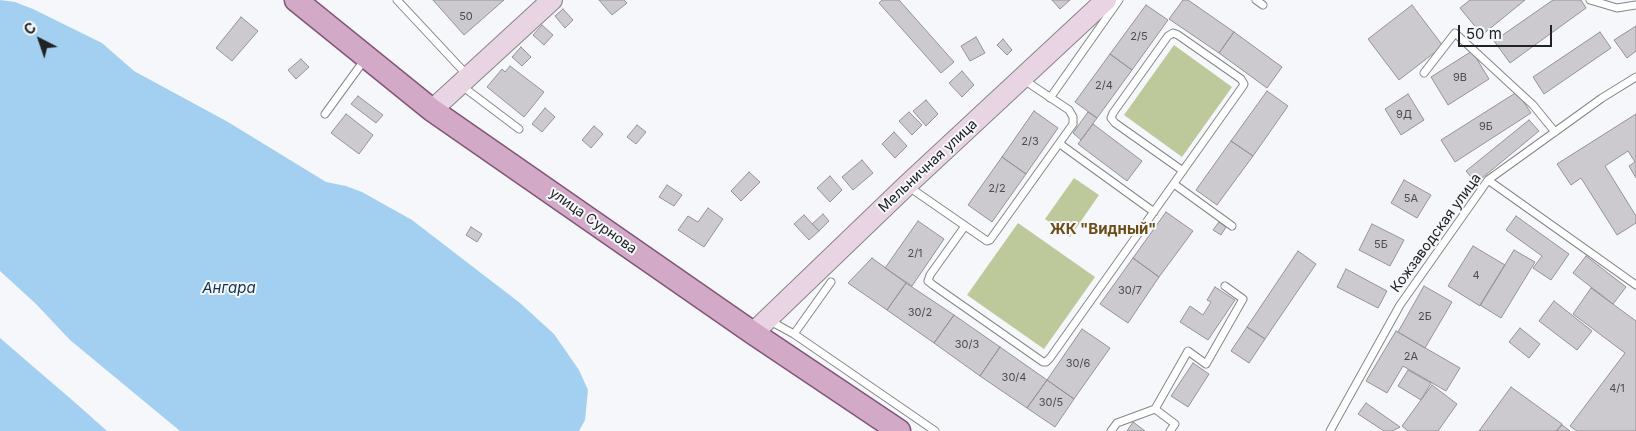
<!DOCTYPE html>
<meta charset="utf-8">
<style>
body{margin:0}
#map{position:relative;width:1636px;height:431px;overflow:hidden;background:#f5f7fa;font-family:Inter,sans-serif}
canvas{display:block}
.north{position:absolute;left:15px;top:15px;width:50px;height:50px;-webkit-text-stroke:4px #f5f7fa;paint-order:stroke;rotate:319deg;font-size:14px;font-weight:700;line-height:20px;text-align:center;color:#212223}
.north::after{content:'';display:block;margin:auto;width:18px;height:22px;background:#212223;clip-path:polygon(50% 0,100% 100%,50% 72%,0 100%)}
.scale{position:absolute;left:1458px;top:25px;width:94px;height:22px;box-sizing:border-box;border:2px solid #212223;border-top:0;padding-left:6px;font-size:15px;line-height:18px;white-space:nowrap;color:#212223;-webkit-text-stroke:4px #f5f7fa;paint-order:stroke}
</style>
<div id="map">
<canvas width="1636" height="431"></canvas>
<div class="north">С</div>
<div class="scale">50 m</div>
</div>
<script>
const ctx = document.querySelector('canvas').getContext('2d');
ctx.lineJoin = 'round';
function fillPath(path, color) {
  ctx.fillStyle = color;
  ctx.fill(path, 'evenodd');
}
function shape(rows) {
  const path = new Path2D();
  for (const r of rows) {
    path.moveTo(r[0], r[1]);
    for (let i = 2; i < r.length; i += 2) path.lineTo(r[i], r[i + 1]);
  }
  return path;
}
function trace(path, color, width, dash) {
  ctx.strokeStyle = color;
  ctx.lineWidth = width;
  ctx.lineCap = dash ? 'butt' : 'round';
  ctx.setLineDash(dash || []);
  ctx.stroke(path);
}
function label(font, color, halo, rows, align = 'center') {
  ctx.font = font + ' Inter,sans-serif';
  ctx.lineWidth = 4;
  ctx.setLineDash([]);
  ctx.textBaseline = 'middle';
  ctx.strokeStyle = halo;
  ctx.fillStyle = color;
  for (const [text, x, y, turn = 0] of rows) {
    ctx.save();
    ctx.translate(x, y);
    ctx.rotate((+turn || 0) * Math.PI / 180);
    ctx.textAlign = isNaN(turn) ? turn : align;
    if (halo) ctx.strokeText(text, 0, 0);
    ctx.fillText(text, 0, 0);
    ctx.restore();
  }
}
const green = shape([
 [1174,45,1232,87,1182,157,1124,115],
 [1074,178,1099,195,1070,237,1045,219],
 [1018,223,1095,277,1044,349,967,295]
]);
const water = shape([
 [0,0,15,2,33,9,102,43,134,71,228,122,326,182,346,186,362,192,412,220,520,303,554,334,579,370,588,390,585,420,579,431,180,431,70,340,36,304,0,271],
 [0,338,79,406,107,431,0,431]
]);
const building = shape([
 [433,0,504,0,464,35,433,0],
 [599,0,624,0,627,3,612,15,599,0],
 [882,0,899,0,954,62,941,73,879,3,882,0],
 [1052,0,1070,0,1060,9,1052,0],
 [1183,0,1188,0,1234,32,1219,53,1169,19,1183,0],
 [1470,0,1525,0,1482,35,1460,8,1470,0],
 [1553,0,1581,0,1586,8,1510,63,1494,41,1553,0],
 [1146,5,1168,20,1132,70,1110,54,1146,5],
 [1412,5,1443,46,1399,80,1368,39,1412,5],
 [563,9,573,20,565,28,555,16,563,9],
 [241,17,258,31,232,61,216,48,241,17],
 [542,25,553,35,544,45,533,35,542,25],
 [1636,26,1636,51,1627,58,1614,40,1636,26],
 [1234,32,1282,67,1267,88,1219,53,1234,32],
 [1600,32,1611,48,1544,94,1533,77,1600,32],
 [976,37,985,53,970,61,961,46,976,37],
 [1003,39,1012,50,1007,55,997,45,1003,39],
 [521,47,531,57,522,66,512,57,521,47],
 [1472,51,1489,79,1448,105,1431,77,1472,51],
 [1110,54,1132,70,1097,118,1075,102,1110,54],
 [301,59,309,67,296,79,288,70,301,59],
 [510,66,544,92,524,117,487,87,502,69,505,72,510,66],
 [962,71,974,85,962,97,949,83,962,71],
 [1267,91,1288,106,1253,156,1231,141,1267,91],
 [1517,92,1531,113,1455,162,1441,140,1517,92],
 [1408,94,1424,120,1401,135,1385,109,1408,94],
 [358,96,383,115,376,123,351,104,358,96],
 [926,100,938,114,926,126,913,111,926,100],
 [545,108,555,117,542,132,532,124,545,108],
 [1034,111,1058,128,1026,174,1002,157,1034,111],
 [909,112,922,125,912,135,899,121,909,112],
 [1088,112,1097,118,1081,140,1073,133,1088,112],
 [346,114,373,135,359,154,331,133,346,114],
 [1636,114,1636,178,1629,166,1635,162,1628,151,1605,166,1636,216,1636,223,1617,235,1581,178,1571,185,1557,164,1636,114],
 [1529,120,1539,131,1476,183,1466,171,1529,120],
 [1093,124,1142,161,1127,181,1078,144,1093,124],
 [637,125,646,132,636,144,627,137,637,125],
 [594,126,603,134,591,148,582,140,594,126],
 [894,132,907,146,895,158,882,144,894,132],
 [1231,141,1253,156,1217,205,1196,190,1231,141],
 [1002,157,1026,174,992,222,968,205,1002,157],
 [862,160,873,173,853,190,842,177,862,160],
 [749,172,760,182,741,201,731,191,749,172],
 [830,176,842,190,830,202,817,188,830,176],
 [1404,180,1431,195,1417,218,1391,203,1404,180],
 [667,185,682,195,674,206,659,197,667,185],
 [708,208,723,219,704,247,678,230,688,216,698,222,708,208],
 [1166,212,1193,231,1159,277,1133,258,1166,212],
 [823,214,829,221,819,231,812,224,823,214],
 [804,215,819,231,809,240,794,224,804,215],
 [1516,216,1569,254,1551,280,1533,268,1542,256,1506,230,1516,216],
 [918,221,944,239,912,286,885,268,918,221],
 [1219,222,1226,227,1221,235,1213,230,1219,222],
 [1372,224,1404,240,1390,266,1359,250,1372,224],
 [471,227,482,234,477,242,466,235,471,227],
 [1473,246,1505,265,1480,306,1448,286,1473,246],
 [1514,250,1535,262,1501,318,1480,305,1514,250],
 [1298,251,1316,264,1265,339,1247,327,1298,251],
 [1586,256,1626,287,1613,304,1573,273,1586,256],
 [872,258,906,283,887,310,848,283,872,258],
 [1133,258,1159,277,1128,323,1100,304,1133,258],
 [1346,269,1387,291,1378,308,1337,287,1346,269],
 [906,283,954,315,934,343,887,310,906,283],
 [1424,286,1452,302,1425,348,1398,332,1424,286],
 [1215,287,1235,300,1208,340,1180,322,1190,306,1203,315,1211,302,1207,300,1215,287],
 [1591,288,1636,321,1636,431,1577,431,1570,426,1625,353,1573,314,1591,288],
 [1554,301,1592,331,1577,350,1539,321,1554,301],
 [954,315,1000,347,980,376,934,343,954,315],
 [1247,327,1265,339,1249,363,1231,351,1247,327],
 [1520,328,1540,344,1529,358,1509,342,1520,328],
 [1082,329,1110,348,1074,399,1047,380,1082,329],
 [1396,331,1460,368,1446,391,1403,366,1387,393,1366,381,1396,331],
 [1000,347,1047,380,1027,408,980,376,1000,347],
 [1193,363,1209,374,1188,407,1171,396,1193,363],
 [1408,370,1431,383,1421,400,1398,386,1408,370],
 [1047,380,1074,399,1055,427,1027,408,1047,380],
 [1432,385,1457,404,1438,431,1408,431,1402,426,1432,385],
 [1511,387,1562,424,1556,431,1479,431,1511,387],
 [1366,403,1400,427,1392,431,1384,431,1358,414,1366,403],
 [1133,422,1145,431,1127,431,1133,422],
 [1562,425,1570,431,1557,431,1562,425]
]);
const lane = shape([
 [397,0,468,76],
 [1256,0,1263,5],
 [1590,0,1617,8,1636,5],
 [1424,73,1455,33,1533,105,1555,132],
 [462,86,519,129],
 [1050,98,1119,0],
 [325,114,360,66],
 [1060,144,1154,212],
 [1488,180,1636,285],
 [1174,184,1232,226],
 [909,187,987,241,990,240,1073,124,1073,117,1069,110,1024,80],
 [965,226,930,275,928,281,933,285,1043,362,1046,362,1050,358,1243,86,1244,84,1241,79,1178,35,1173,33,1168,36,1113,113,1111,118,1115,123,1183,171],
 [770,321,794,334,831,282],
 [794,334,935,431],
 [1111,431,1117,423,1155,409],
 [1170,431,1175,424,1155,409,1188,351,1206,364,1243,299,1225,286],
 [1330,431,1400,305,1488,180,1602,98,1636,77]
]);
const secondary = shape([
 [432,110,552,0],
 [753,333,907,185,1106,0]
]);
const primary = shape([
 [296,0,432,110,753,333,899,431]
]);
const numberNames = [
 ["50",466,17],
 ["2/5",1139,37],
 ["9В",1460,78],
 ["2/4",1104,86],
 ["9Д",1404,115],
 ["9Б",1486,127],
 ["2/3",1030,142],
 ["2/2",997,189],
 ["5А",1411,199],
 ["5Б",1381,245],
 ["2/1",915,254],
 ["4",1476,276],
 ["30/7",1130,291],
 ["30/2",920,313],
 ["2Б",1425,317],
 ["30/3",967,345],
 ["2А",1411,357],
 ["30/6",1078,364],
 ["30/4",1014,378],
 ["4/1",1617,389],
 ["30/5",1051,403]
];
const streetNames = [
 ["Мельничная улица",928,166,-43],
 ["улица Сурнова",593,221,35],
 ["Кожзаводская улица",1436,233,-54]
];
const neighbourhoodNames = [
 ["ЖК \"Видный\"",1103,229]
];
const waterNames = [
 ["Ангара",229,288]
];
fillPath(green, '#bec99b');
fillPath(water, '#a3d0f1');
fillPath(building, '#cccace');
trace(building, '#959396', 1);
trace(lane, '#85878a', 9);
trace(secondary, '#85878a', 22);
trace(primary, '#825576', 25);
trace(lane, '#fff', 7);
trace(secondary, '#e9d4e3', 20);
trace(primary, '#d3a9c8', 22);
label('11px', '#4c4c4e', null, numberNames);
label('14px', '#212223', '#f5f7fa', streetNames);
label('bold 15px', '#6b4d17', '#f5f7fa', neighbourhoodNames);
label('italic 15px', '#11354c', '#f5f7fa', waterNames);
</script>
